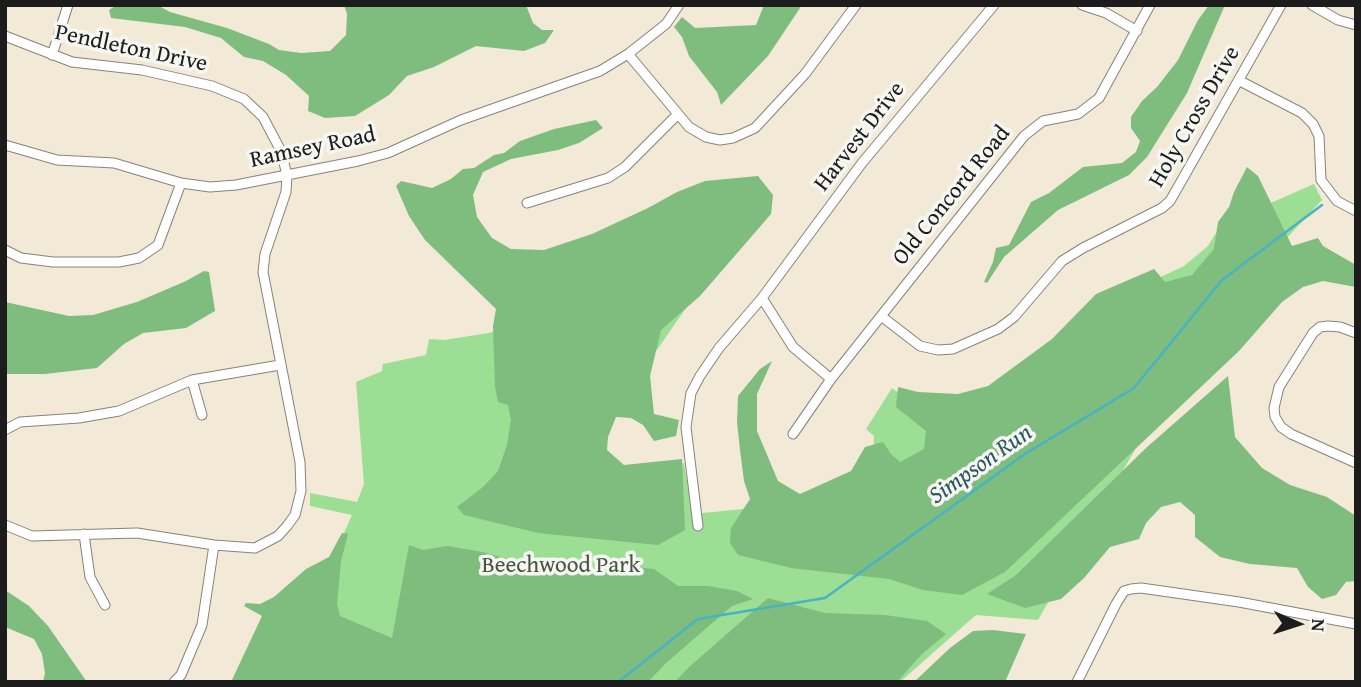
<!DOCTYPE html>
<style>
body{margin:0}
#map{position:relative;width:1361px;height:687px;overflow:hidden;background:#f2ead7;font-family:"Gentium Book Plus",serif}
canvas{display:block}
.frame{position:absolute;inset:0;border:7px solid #1c1c1c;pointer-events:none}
.north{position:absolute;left:1263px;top:589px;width:70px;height:70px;-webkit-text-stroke:5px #f6f6f2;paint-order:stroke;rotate:93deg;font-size:19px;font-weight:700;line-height:28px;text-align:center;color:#1c1c1c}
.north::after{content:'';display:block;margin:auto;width:24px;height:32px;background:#1c1c1c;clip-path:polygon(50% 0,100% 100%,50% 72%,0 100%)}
</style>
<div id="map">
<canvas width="1361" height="687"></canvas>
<div class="frame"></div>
<div class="north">N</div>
</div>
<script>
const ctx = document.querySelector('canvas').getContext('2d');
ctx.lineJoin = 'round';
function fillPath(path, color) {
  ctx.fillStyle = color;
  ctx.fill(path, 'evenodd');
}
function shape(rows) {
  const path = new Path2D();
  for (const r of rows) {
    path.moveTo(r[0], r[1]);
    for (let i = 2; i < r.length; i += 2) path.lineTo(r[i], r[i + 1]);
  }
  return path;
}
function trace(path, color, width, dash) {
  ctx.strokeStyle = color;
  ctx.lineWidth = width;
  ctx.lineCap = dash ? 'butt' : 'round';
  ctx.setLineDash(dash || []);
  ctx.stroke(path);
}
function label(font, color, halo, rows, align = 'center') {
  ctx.font = font + ' "Gentium Book Plus",serif';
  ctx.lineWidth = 7;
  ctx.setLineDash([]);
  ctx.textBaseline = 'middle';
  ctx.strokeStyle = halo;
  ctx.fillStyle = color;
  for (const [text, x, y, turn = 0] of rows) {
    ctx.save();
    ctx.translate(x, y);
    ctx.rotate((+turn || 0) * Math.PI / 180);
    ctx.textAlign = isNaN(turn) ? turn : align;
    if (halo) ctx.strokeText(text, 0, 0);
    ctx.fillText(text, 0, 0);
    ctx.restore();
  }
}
const green = shape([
 [1314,184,1322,200,1284,241,1274,237,1189,399,1174,381,1038,620,976,615,900,682,237,682,333,558,352,515,310,506,310,493,357,502,364,484,356,382,382,371,383,364,426,355,429,339,444,340,489,333,582,300,704,282,659,347,586,441,625,471,684,463,692,514,816,502,873,455,874,436,866,429,892,388,908,400,973,399,1110,301,1184,266,1208,246,1225,218,1232,220]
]);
const forest = shape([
 [117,5,157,5,170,12,227,28,269,44,279,50,301,53,330,51,346,35,347,14,344,5,526,5,533,23,542,30,554,30,545,43,524,51,476,46,434,67,407,76,389,95,355,116,325,118,308,111,309,96,286,75,263,61,244,57,221,38,185,27,111,18,109,10],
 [764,5,802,5,768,56,721,105,717,92,689,56,682,37,674,27,682,17,695,28,756,25],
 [1209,5,1225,5,1187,93,1147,157,1129,175,1058,210,1004,257,987,283,984,282,993,262,996,248,1009,245,1031,202,1049,193,1083,167,1122,163,1136,152,1140,141,1131,128,1131,117,1142,101,1157,87,1178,60,1198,20],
 [596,120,603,128,579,143,558,150,511,159,483,172,473,195,477,217,492,238,511,249,544,250,592,234,648,208,677,192,705,181,758,176,773,195,771,214,700,296,661,330,650,376,654,414,679,420,676,436,654,441,643,425,631,418,616,417,608,437,607,450,624,465,682,459,685,530,658,545,538,533,464,515,457,507,483,487,498,471,507,445,511,420,508,405,498,402,495,387,493,326,496,309,425,240,409,216,396,186,401,181,432,188,451,179,463,169,474,168,494,155,504,153,520,141,554,129],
 [1247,167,1258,176,1292,246,1318,238,1323,246,1356,265,1356,287,1323,281,1303,287,1282,302,1239,351,1005,572,962,595,923,590,889,579,791,568,738,555,730,543,731,528,750,499,744,481,740,450,737,422,738,396,760,369,772,361,757,394,757,431,778,481,800,494,851,471,865,447,883,442,891,454,900,462,924,449,926,431,896,407,898,387,918,392,958,394,988,386,1052,339,1096,294,1154,269,1165,282,1192,275,1214,249,1218,222,1229,207,1234,192],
 [204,271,209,272,215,311,186,328,143,333,124,344,97,368,45,374,5,374,5,302,69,316,93,315,137,302,186,281],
 [1228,376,1235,437,1262,468,1290,485,1327,497,1356,516,1356,581,1346,582,1336,595,1322,599,1308,587,1297,568,1250,564,1220,557,1195,537,1195,515,1180,502,1161,507,1146,523,1139,539,1110,547,1084,578,1061,599,1025,608,987,594,1016,575,1146,448],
 [342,533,348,534,341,561,337,604,340,616,392,638,409,545,423,550,447,546,483,552,524,564,580,570,613,565,654,569,678,586,708,586,737,591,753,599,732,606,666,663,648,682,231,682,262,616,244,606,246,603,260,604,274,597,306,569,329,557],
 [5,590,29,606,48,626,87,682,43,682,45,673,42,654,34,639,5,627],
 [768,598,825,613,885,615,927,621,946,634,921,655,897,682,675,682,689,667],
 [993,630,1026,634,1005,682,914,682,950,648,973,631]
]);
const stream = shape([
 [618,682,698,619,825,598,1025,454,1134,388,1222,280,1322,205]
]);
const minor = shape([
 [1082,5,1106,13,1137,31],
 [1312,5,1338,20,1356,25],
 [5,36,72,62,142,70,212,86,244,99,263,117,281,151,287,175,286,192,265,254,263,272,300,462,301,491,295,515,287,526,278,536,255,548,214,545,137,533,32,536,5,525],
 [628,54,689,127,706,137,720,140,733,138,755,128,805,74,856,5],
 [52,55,68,5],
 [1240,81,1302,113,1313,124,1319,136,1321,180,1337,201,1356,211],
 [5,145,57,160,114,163,181,183,210,187,236,185,358,161,388,153,461,120,600,71,628,54,666,24,679,5],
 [527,203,608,178,625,167,678,114],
 [5,250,21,258,53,262,119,262,139,258,158,245,181,183],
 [762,298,793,347,831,379],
 [881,316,920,346,938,350,953,349,998,329,1014,317,1062,261,1083,248,1162,208,1170,201,1186,173,1281,5],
 [1356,333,1340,327,1328,326,1320,327,1313,333,1279,387,1274,408,1275,417,1281,427,1291,434,1356,463],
 [192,380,202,415],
 [5,430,20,422,79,418,119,411,192,380,280,365],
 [793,434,831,379,1024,136,1043,121,1078,114,1099,98,1150,5],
 [698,526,686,427,691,393,700,376,719,348,762,298,862,163,994,5],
 [84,534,90,577,105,605],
 [174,682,181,675,202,625,214,545],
 [1077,682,1116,604,1124,591,1131,589,1141,588,1239,602,1356,624]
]);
const streetNames = [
 ["Pendleton Drive",131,49,12],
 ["Holy Cross Drive",1195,117,-60],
 ["Harvest Drive",860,137,-52],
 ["Ramsey Road",313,148,-12],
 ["Old Concord Road",952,196,-51]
];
const parkNames = [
 ["Beechwood Park",561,566]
];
const waterNames = [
 ["Simpson Run",981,465,-35]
];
fillPath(green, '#9dde95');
fillPath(forest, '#7ebd7e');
trace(stream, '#47b4c3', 2.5);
trace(minor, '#87837a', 11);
trace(minor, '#fff', 9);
label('23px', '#1c1c1c', '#f6f6f2', streetNames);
label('23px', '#435640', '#f6f6f2', parkNames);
label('italic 24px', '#2d595f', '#f6f6f2', waterNames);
</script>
